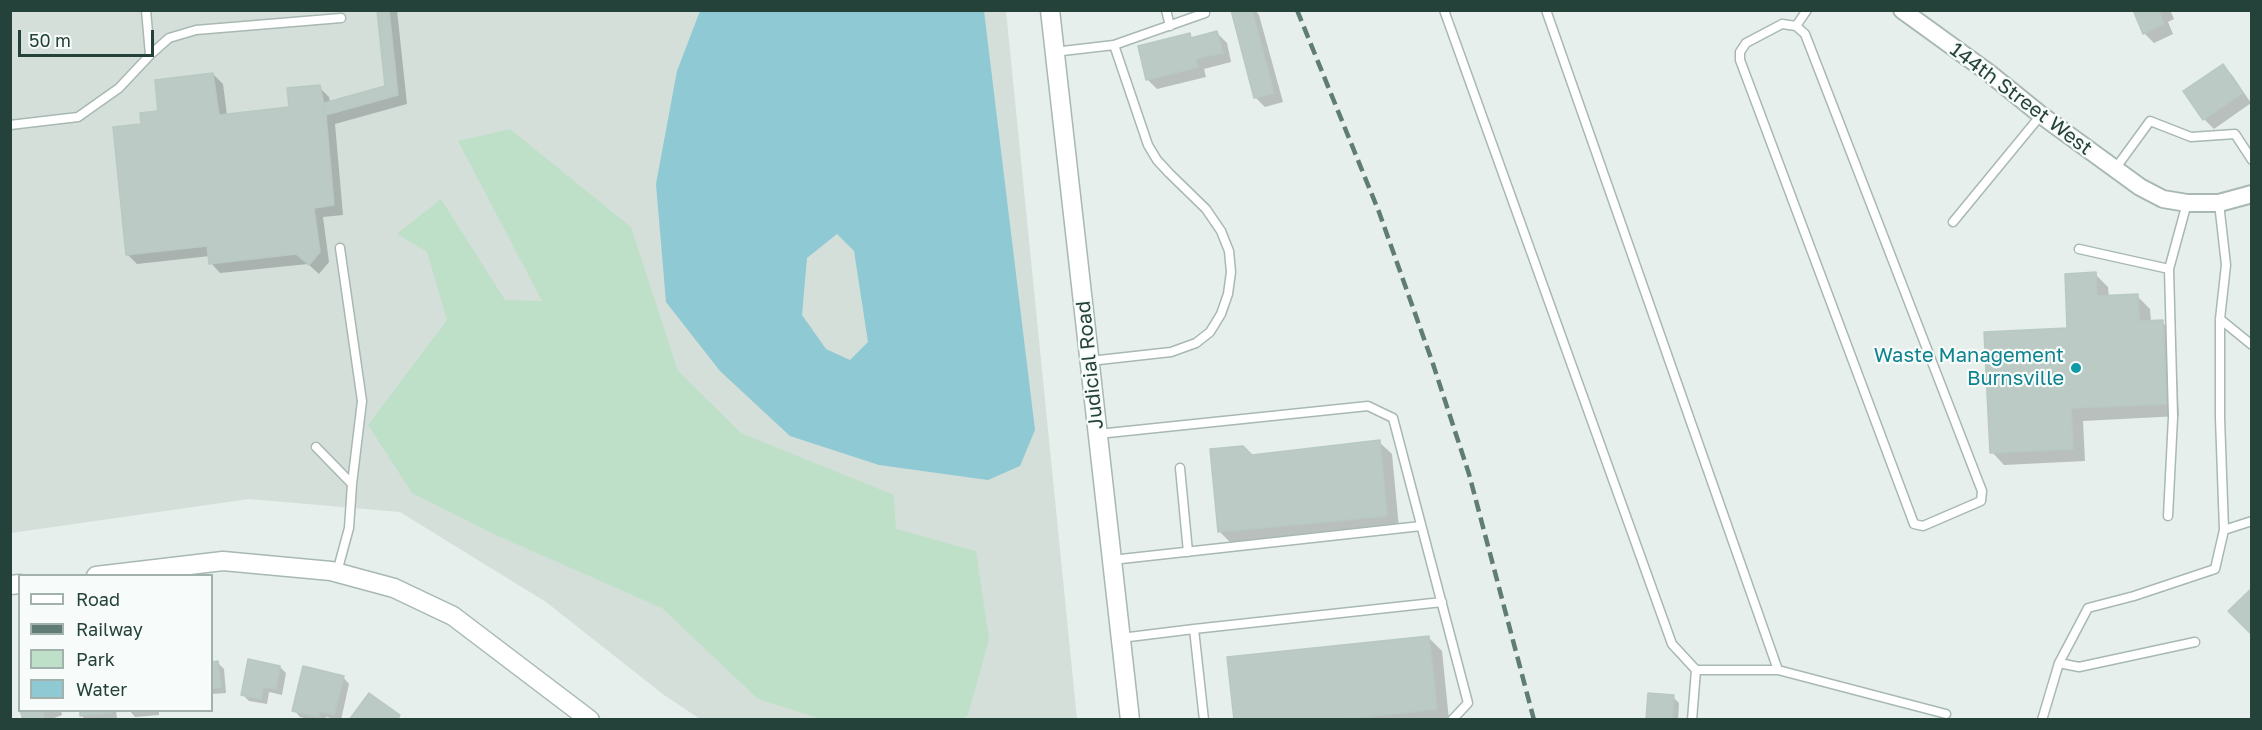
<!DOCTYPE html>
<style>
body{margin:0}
#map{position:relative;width:2262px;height:730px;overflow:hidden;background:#e6efeb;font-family:"Golos Text",sans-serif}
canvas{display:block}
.frame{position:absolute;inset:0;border:12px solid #24423a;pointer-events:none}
.legend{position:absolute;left:18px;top:574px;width:195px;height:138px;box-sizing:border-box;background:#f7fbf9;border:2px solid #a3b1ad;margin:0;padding:8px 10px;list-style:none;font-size:18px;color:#24423a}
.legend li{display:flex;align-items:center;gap:12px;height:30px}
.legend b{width:30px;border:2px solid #a3b1ad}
.scale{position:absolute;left:18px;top:30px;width:136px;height:27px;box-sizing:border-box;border:3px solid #24423a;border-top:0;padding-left:8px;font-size:18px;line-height:21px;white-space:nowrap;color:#24423a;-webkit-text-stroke:4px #f7fbf9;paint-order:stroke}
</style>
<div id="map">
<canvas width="2262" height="730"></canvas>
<div class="frame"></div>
<ul class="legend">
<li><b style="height:8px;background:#fff"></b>Road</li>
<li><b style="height:8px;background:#5f7d75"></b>Railway</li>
<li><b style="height:16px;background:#bfe0c8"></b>Park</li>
<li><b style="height:16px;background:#8ec9d4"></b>Water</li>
</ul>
<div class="scale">50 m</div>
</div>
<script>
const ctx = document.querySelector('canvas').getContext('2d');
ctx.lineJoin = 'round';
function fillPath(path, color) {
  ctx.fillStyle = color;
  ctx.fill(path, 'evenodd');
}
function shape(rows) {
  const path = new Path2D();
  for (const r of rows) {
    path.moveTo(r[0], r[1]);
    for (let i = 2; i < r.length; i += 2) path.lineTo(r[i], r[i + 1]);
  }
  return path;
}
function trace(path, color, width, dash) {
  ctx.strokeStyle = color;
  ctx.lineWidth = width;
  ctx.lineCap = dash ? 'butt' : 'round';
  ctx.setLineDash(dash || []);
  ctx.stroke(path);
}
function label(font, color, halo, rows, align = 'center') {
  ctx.font = font + ' "Golos Text",sans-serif';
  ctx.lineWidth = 4.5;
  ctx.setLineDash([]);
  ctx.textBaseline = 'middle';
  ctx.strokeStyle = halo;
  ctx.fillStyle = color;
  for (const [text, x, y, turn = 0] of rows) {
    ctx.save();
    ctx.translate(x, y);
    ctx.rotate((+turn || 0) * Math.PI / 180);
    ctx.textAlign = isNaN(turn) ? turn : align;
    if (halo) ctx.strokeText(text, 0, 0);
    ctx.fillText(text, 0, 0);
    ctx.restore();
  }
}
const built = shape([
 [10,11,1006,11,1077,719,700,719,664,695,546,602,400,512,249,499,11,533]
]);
const green = shape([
 [510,129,631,227,678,371,741,433,894,495,896,529,976,551,989,639,968,715,961,720,821,719,758,699,662,608,491,533,412,493,368,425,447,320,427,252,397,234,441,199,505,300,542,301,458,141]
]);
const water = shape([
 [700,11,984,11,1035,430,1020,466,988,480,879,465,790,436,720,371,666,302,656,184,677,71],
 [837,234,854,251,868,342,850,360,826,349,802,315,807,258]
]);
const shadow = shape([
 [378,10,397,10,407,104,335,124,343,215,323,217,329,262,319,274,308,264,220,273,211,263,210,256,137,264,127,254,143,125,213,74,223,84,227,115,290,108,319,87,329,97,330,102,386,87],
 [1232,10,1255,10,1259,15,1283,102,1265,107,1255,97],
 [2134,10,2170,10,2174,19,2168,22,2173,34,2154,43,2144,33],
 [1217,33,1227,43,1231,62,1204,69,1206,77,1157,89,1147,79,1189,35,1193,39],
 [2223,66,2232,75,2251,103,2214,129,2204,119],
 [2095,274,2108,287,2109,297,2137,296,2150,309,2151,322,2162,322,2175,335,2179,416,2083,421,2085,461,2004,465,1992,452,2069,329],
 [1379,442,1392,454,1399,528,1232,544,1219,531,1251,456],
 [1429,638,1442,651,1449,720,1235,720],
 [212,663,218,663,224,669,226,693,212,694],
 [280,667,286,673,282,695,269,692,267,704,249,701,242,694],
 [343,677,349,684,341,720,326,717,325,720,313,720,300,717,294,710],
 [1673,697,1679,703,1678,720,1647,720],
 [22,710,61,710,62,715,49,720,24,720],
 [81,710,116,710,117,719,86,720,81,715],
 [129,710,159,710,159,715,135,717]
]);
const building = shape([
 [377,10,389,10,398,95,326,115,324,103,385,86,377,10],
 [1231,10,1252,10,1274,93,1254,98,1231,10],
 [2133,10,2163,10,2159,12,2164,24,2143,34,2133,10],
 [1217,31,1223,53,1195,59,1198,67,1146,80,1138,46,1190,33,1191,38,1217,31],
 [2223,64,2243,93,2203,120,2183,91,2223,64],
 [213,73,219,115,289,107,287,88,320,85,326,115,334,205,314,208,320,252,309,265,296,254,209,264,207,246,126,255,113,127,141,124,140,113,158,111,155,80,213,73],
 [2096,272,2097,296,2138,294,2139,321,2163,320,2167,404,2071,408,2073,449,1990,453,1984,332,2067,328,2065,274,2096,272],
 [1380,440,1387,516,1218,532,1210,449,1243,446,1252,455,1380,440],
 [2252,588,2252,635,2228,611,2252,588],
 [1429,636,1437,709,1339,720,1234,720,1227,657,1429,636],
 [248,659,280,666,276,689,263,687,261,699,241,695,248,659],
 [218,661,221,687,212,688,212,662,218,661],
 [303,666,344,676,334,715,320,711,318,717,292,711,303,666],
 [369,693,400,715,397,720,349,720,369,693],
 [1648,693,1674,695,1672,720,1646,720,1648,693],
 [20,710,49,710,43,712,45,720,23,720,20,710],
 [80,710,111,710,111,713,80,716,80,710]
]);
const service = shape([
 [1166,10,1170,26],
 [1444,10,1672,644,1696,670,1778,670,1946,714],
 [1546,10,1778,670],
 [1782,24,1796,26,1805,34,1982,491,1981,501,1923,526,1914,524,1740,60,1740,52,1746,43,1782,24],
 [1796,26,1807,10],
 [1114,45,1205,13],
 [1054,52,1114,45,1148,145,1157,160,1169,173,1206,209,1221,231,1229,251,1231,272,1228,294,1221,314,1210,332,1196,343,1171,352,1090,361],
 [150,55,169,38,196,30,341,18],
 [10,125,78,117,119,88,150,55,146,10],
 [2115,169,2150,121,2191,137,2235,134,2252,160],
 [1953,222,2041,115],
 [340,248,362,401,352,484],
 [2079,249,2169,269],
 [2220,319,2252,345],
 [1098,434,1368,406,1393,418,1468,703,1452,720],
 [316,447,352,484,349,528,337,572],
 [1180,468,1188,552],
 [2168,516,2173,417,2169,269,2187,203],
 [2224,530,2252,521],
 [1112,560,1421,526],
 [1194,629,1442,602],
 [1121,638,1194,629,1204,720],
 [2195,642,2079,667,2059,663,2088,608,2134,596,2215,569,2224,530,2220,418,2220,319,2226,265,2219,203],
 [1692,720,1696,670],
 [2042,720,2059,663]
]);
const minor = shape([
 [1902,10,1989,73,2041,115,2140,187,2163,199,2187,203,2219,203,2252,194]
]);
const tertiary = shape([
 [1050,10,1130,720],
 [96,576,223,561,331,571,394,588,453,616,590,720],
 [10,585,20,584]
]);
const rail = shape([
 [1297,10,1379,212,1433,364,1469,474,1534,720]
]);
const markers = [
 [2076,368,6,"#0f9aa8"]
];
const streetNames = [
 ["144th Street West",2021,99,37],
 ["Judicial Road",1090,365,-96]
];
const cultureNames = [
 ["Waste Management",2064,356],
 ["Burnsville",2064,379]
];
fillPath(built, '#d4dfda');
fillPath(green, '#bfe0c8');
fillPath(water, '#8ec9d4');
fillPath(shadow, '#0003');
fillPath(building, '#bbcac4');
trace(building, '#b8c9c2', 1.5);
trace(service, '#a8b8b2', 11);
trace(minor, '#a8b8b2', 20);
trace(tertiary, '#a8b8b2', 21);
trace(service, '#fff', 8);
trace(minor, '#fff', 16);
trace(tertiary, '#fff', 18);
trace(rail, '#5f7d75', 4.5, [12, 6]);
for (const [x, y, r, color] of markers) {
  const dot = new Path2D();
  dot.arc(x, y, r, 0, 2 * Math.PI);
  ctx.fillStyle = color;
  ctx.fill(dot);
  trace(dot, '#f7fbf9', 2);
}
label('20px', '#24423a', '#f7fbf9', streetNames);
label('20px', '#0d838f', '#f7fbf9', cultureNames, 'right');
</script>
